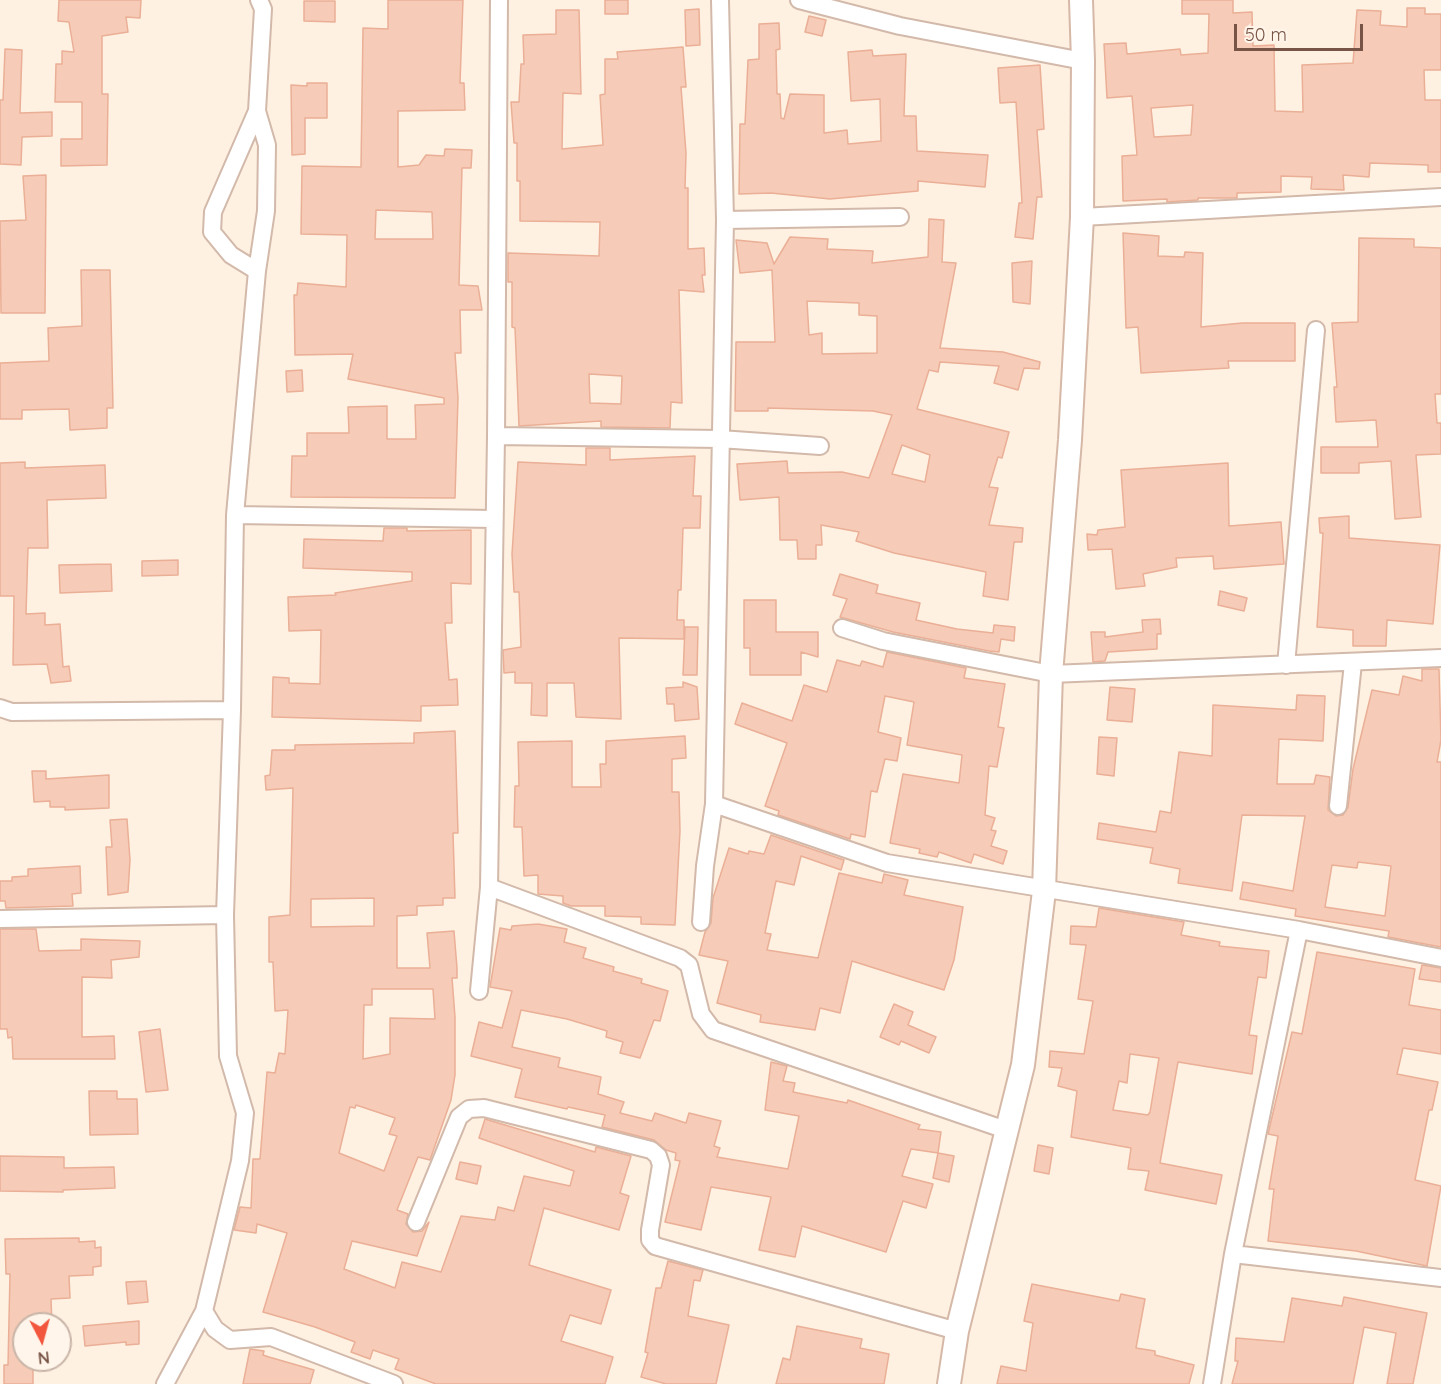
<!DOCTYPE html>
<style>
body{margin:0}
#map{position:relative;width:1441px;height:1384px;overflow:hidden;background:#fef1e2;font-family:Quicksand,sans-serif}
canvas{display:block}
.north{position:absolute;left:12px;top:1312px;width:60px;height:60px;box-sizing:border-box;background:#fff5ea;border:2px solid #c9b5a8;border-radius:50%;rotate:174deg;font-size:16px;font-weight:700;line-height:24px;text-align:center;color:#785446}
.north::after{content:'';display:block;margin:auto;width:21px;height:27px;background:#f2563d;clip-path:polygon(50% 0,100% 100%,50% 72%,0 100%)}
.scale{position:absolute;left:1234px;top:24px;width:129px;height:27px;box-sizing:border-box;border:3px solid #785446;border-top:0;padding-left:8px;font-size:18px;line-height:21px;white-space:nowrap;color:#785446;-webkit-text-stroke:4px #fff5ea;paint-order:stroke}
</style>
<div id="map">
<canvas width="1441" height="1384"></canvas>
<div class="north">N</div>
<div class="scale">50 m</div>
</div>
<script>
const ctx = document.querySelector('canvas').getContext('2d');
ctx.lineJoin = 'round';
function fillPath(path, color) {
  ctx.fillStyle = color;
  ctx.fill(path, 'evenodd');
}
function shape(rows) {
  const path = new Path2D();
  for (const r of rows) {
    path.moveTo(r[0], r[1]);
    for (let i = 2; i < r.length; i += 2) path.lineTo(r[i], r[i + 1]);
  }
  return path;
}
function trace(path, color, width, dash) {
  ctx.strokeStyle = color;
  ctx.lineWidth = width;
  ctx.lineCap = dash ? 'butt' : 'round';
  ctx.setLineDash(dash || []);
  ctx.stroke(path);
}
const building = shape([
 [59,0,141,0,140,18,126,17,128,32,102,36,102,94,108,94,107,165,61,166,61,139,82,139,82,102,55,102,56,64,62,64,62,51,74,52,69,22,58,21,59,0],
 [388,0,463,0,460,83,464,83,465,110,398,111,398,167,419,165,426,155,444,156,445,149,472,150,471,168,462,168,459,285,478,286,482,310,460,310,461,353,455,353,458,398,455,498,291,497,292,456,307,456,307,433,349,433,348,407,387,406,387,439,416,439,415,405,444,404,444,398,348,379,353,354,295,355,294,295,297,295,298,283,346,287,347,235,301,234,302,166,361,167,363,28,388,29,388,0],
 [376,210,432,212,433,239,375,239,376,210],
 [605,0,628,0,628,14,605,14,605,0],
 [1182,0,1233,0,1233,13,1252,12,1253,46,1274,45,1275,111,1303,112,1302,65,1353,63,1357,10,1381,11,1380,25,1407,27,1407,8,1425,8,1425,14,1441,14,1441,70,1424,70,1425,100,1441,100,1441,172,1428,172,1428,165,1370,163,1369,177,1343,175,1344,190,1311,189,1312,177,1281,176,1281,192,1237,193,1237,198,1198,198,1198,200,1167,202,1167,199,1123,201,1122,156,1137,155,1132,96,1107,98,1104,44,1126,43,1127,54,1180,49,1181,55,1208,53,1209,14,1182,14,1182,0],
 [1193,105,1191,135,1154,137,1151,108,1193,105],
 [304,1,335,1,335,22,304,21,304,1],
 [699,9,700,45,686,46,685,10,699,9],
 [556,10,579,10,581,94,563,93,562,149,603,145,600,95,605,94,605,59,618,59,617,52,683,47,686,87,681,87,686,153,685,188,688,188,688,249,704,248,705,275,702,275,704,292,679,290,682,403,671,402,670,428,601,427,601,421,519,426,515,328,512,327,512,282,508,282,508,253,599,256,600,222,520,221,520,181,517,181,517,143,514,143,511,102,519,102,521,64,524,64,523,35,556,34,556,10],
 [589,374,622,376,621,404,590,403,589,374],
 [809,16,826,20,822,36,805,32,809,16],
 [779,23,780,49,776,50,777,94,780,94,781,118,784,119,790,94,824,95,824,133,847,130,848,144,881,141,880,99,851,101,848,52,872,50,873,56,906,54,904,116,916,116,917,151,988,155,985,187,918,181,918,191,830,199,771,193,739,194,740,124,745,124,748,60,759,59,759,24,779,23],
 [5,49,22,50,20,113,52,112,52,136,22,137,21,165,0,164,0,100,3,100,5,49],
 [1040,65,1044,129,1037,130,1042,197,1037,197,1033,239,1015,237,1019,203,1022,203,1016,102,1000,103,998,68,1040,65],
 [307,83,327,83,327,118,305,118,305,154,292,155,291,85,307,86,307,83],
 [46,175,45,313,1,313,0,221,26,220,23,176,46,175],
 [929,219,944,220,942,262,956,263,940,348,1003,352,1040,362,1039,369,1024,368,1018,390,994,383,999,366,940,362,938,372,929,370,917,409,1009,432,1002,458,998,457,989,487,998,488,989,525,1023,528,1022,542,1014,542,1008,600,983,596,986,572,894,553,856,541,859,532,821,525,822,545,816,545,816,559,798,559,797,540,780,540,779,497,740,500,737,464,787,461,788,473,842,472,869,478,892,415,873,411,768,408,768,411,735,411,736,342,775,342,772,270,740,273,736,240,767,243,774,264,790,237,828,239,827,249,873,251,872,263,928,257,929,219],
 [807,301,859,303,859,315,877,316,877,353,822,354,822,333,809,335,807,301],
 [902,445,930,455,925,482,892,474,902,445],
 [1123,233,1159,236,1158,256,1184,257,1185,252,1203,253,1201,327,1242,323,1295,323,1295,361,1228,361,1229,368,1141,373,1138,327,1126,328,1123,233],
 [1359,238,1414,239,1414,247,1441,248,1441,394,1435,394,1437,423,1441,423,1441,454,1416,455,1421,517,1395,519,1391,461,1359,463,1359,473,1321,473,1321,447,1378,447,1376,420,1336,422,1334,387,1337,387,1332,323,1358,322,1359,238],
 [1032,261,1030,304,1013,302,1012,263,1032,261],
 [81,270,110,270,113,408,107,408,107,428,70,430,69,409,22,410,22,419,0,419,0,363,49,361,48,328,82,326,81,270],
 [302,370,303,391,287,392,286,371,302,370],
 [586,448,610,448,610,460,695,456,693,496,701,496,700,528,683,528,681,590,678,590,677,620,684,620,684,639,619,638,621,719,576,717,574,683,547,683,547,716,531,715,532,683,515,683,515,672,504,673,503,650,521,647,519,592,514,592,512,554,518,462,586,465,586,448],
 [25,462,25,468,105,465,106,498,47,500,48,548,28,548,26,614,45,613,45,625,60,624,63,667,69,666,71,681,51,683,47,664,13,665,14,596,0,596,0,463,25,462],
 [1228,463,1229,526,1281,522,1284,564,1214,569,1213,556,1176,558,1177,567,1143,574,1145,586,1116,589,1112,549,1088,550,1087,534,1097,535,1098,530,1125,527,1121,470,1228,463],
 [1349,516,1349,538,1440,545,1433,624,1387,620,1386,646,1353,646,1353,630,1317,627,1323,533,1320,533,1319,518,1349,516],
 [384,528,407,528,407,531,471,530,471,584,451,583,452,623,445,623,449,680,457,679,458,705,421,706,421,721,272,717,273,677,289,678,289,683,320,684,321,630,289,631,288,597,336,595,335,593,412,581,412,572,303,568,304,539,383,541,384,528],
 [178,560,178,575,142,576,142,561,178,560],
 [111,564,112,591,60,593,59,565,111,564],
 [840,574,878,585,876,593,920,603,916,620,957,629,993,633,994,625,1015,627,1014,641,1001,639,999,652,989,651,893,632,840,617,847,599,833,595,840,574],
 [1220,591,1247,598,1244,611,1218,605,1220,591],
 [744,600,776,600,776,632,818,632,818,657,801,652,801,675,750,675,750,648,744,648,744,600],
 [1160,619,1161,634,1157,634,1157,649,1108,652,1105,661,1093,662,1091,632,1105,632,1105,637,1143,632,1142,620,1160,619],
 [685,627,698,627,697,675,683,675,685,627],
 [887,652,966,668,964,678,1005,684,998,727,1004,728,997,767,989,766,985,815,995,818,991,830,996,831,991,846,1007,851,1003,864,974,854,971,863,939,852,937,857,919,853,920,849,890,843,903,774,959,783,962,755,907,745,914,702,885,696,878,732,901,738,897,761,885,759,877,792,871,791,865,837,851,834,850,839,778,815,779,811,765,806,787,743,735,724,742,703,792,721,804,685,827,692,837,660,860,666,862,661,883,667,887,652],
 [1422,669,1439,669,1441,740,1437,762,1441,762,1441,947,1388,937,1389,931,1295,916,1296,909,1240,899,1243,882,1293,891,1305,816,1242,815,1232,891,1178,883,1180,869,1150,863,1153,848,1097,839,1099,823,1156,832,1160,811,1171,813,1179,752,1212,756,1213,705,1296,710,1297,695,1325,696,1323,741,1279,739,1277,784,1314,784,1316,775,1330,777,1328,810,1336,816,1343,815,1348,807,1353,769,1372,690,1399,695,1403,676,1422,681,1422,669],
 [1358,862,1391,866,1385,916,1325,907,1332,865,1357,868,1358,862],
 [683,682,697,687,699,719,675,721,674,704,667,704,666,688,683,687,683,682],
 [1110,687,1135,689,1132,722,1107,720,1110,687],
 [455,731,458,833,453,833,455,898,443,898,443,905,417,906,417,915,397,916,397,968,430,968,427,933,454,931,457,968,457,978,452,978,455,1017,455,1075,451,1100,430,1160,418,1157,397,1210,408,1214,406,1224,413,1232,422,1231,429,1222,417,1256,352,1241,344,1269,395,1288,402,1262,441,1272,461,1216,495,1220,498,1207,514,1211,524,1176,570,1186,574,1171,479,1138,485,1119,595,1152,596,1147,631,1156,620,1193,629,1196,619,1230,544,1208,529,1265,611,1290,601,1324,570,1315,561,1341,613,1357,605,1384,436,1384,395,1369,399,1359,373,1350,370,1359,351,1352,355,1342,315,1327,263,1312,287,1233,257,1224,256,1233,234,1230,240,1207,251,1208,253,1159,260,1159,267,1072,275,1073,279,1053,285,1054,288,1010,275,1011,273,962,269,962,269,917,290,915,293,788,266,790,265,776,270,775,272,750,295,750,295,745,414,743,414,733,455,731],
 [374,898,374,926,311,927,311,899,374,898],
 [372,989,433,989,435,1019,390,1018,390,1054,363,1059,364,1005,372,1005,372,989],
 [356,1105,395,1118,389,1134,397,1136,384,1171,339,1153,350,1107,355,1108,356,1105],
 [685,736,686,758,672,759,672,792,679,792,680,831,675,925,641,924,641,917,605,916,605,906,571,906,563,903,563,896,538,894,538,875,524,876,522,827,514,827,515,786,519,786,518,742,572,741,572,787,601,787,600,764,606,764,606,741,685,736],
 [1099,737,1117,738,1114,776,1097,774,1099,737],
 [32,771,46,771,46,779,109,775,109,808,65,810,65,807,50,807,50,801,34,802,32,771],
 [127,819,130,860,128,892,108,895,106,847,112,847,110,820,127,819],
 [771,835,844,860,841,870,801,856,794,885,776,881,765,933,771,934,767,950,818,958,839,873,882,883,884,874,908,880,904,895,963,907,954,960,944,990,852,961,840,1013,820,1008,815,1030,760,1022,761,1015,717,1003,728,961,699,955,705,932,711,923,713,898,729,848,748,854,749,851,764,854,771,835],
 [80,866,81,893,72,894,73,906,6,908,5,901,0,901,0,881,12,881,12,877,28,876,28,869,80,866],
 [1099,908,1184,922,1181,935,1220,942,1219,946,1269,951,1266,978,1258,977,1249,1035,1257,1036,1252,1074,1178,1062,1160,1163,1222,1175,1216,1204,1145,1190,1149,1171,1128,1169,1131,1148,1071,1137,1077,1091,1058,1086,1062,1068,1049,1067,1050,1051,1084,1054,1093,1001,1078,999,1086,945,1070,944,1071,926,1096,927,1099,908],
 [1130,1054,1159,1058,1150,1112,1148,1115,1113,1110,1119,1081,1127,1083,1130,1054],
 [538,924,567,929,564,942,586,948,583,958,614,967,613,971,642,979,641,983,668,991,660,1021,654,1020,640,1058,620,1053,623,1042,606,1037,607,1031,567,1019,521,1010,512,1047,560,1058,558,1067,601,1077,598,1094,624,1102,620,1113,652,1121,655,1113,686,1123,689,1113,721,1121,714,1146,720,1148,717,1157,788,1169,799,1116,765,1110,771,1062,787,1066,783,1081,795,1083,793,1092,847,1103,848,1100,920,1125,918,1129,941,1132,938,1153,911,1149,902,1176,933,1184,926,1208,903,1201,886,1252,802,1226,795,1257,759,1250,771,1197,711,1187,701,1230,665,1222,680,1161,675,1160,676,1153,666,1150,654,1140,602,1127,605,1115,568,1107,567,1109,515,1097,522,1069,471,1056,479,1022,502,1028,512,991,490,987,500,928,511,930,512,926,538,924],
 [0,929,36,929,39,951,81,950,81,939,140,941,139,957,111,960,112,978,82,977,82,1037,114,1036,115,1059,13,1059,12,1037,8,1038,7,1029,0,1029,0,929],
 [1317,952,1415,969,1409,1005,1441,1010,1441,1054,1403,1048,1397,1074,1438,1082,1432,1110,1429,1110,1415,1180,1441,1186,1427,1266,1356,1251,1268,1241,1274,1189,1269,1189,1278,1136,1268,1134,1292,1032,1302,1034,1317,952],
 [1422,965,1441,968,1441,982,1419,979,1422,965],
 [894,1004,913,1012,908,1025,936,1037,929,1053,901,1041,899,1045,880,1037,894,1004],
 [160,1029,168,1090,146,1092,139,1032,160,1029],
 [89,1091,117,1091,117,1099,137,1099,138,1134,90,1135,89,1091],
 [1038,1145,1053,1148,1049,1174,1034,1171,1038,1145],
 [938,1153,954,1156,949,1182,933,1178,938,1153],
 [0,1156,64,1157,64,1168,114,1167,115,1188,63,1190,63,1192,0,1191,0,1156],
 [460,1162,481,1166,477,1184,456,1179,460,1162],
 [79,1238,79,1242,95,1241,95,1248,101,1247,101,1266,93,1267,93,1275,69,1276,70,1298,51,1299,52,1324,24,1324,24,1365,33,1364,33,1384,4,1384,4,1365,8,1365,10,1274,6,1274,5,1239,79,1238],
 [668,1261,703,1270,700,1281,694,1280,688,1316,729,1325,716,1384,666,1384,641,1377,648,1353,645,1352,656,1288,661,1288,668,1261],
 [146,1281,148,1302,128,1304,126,1282,146,1281],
 [1032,1284,1119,1301,1121,1294,1145,1299,1136,1348,1155,1351,1155,1355,1194,1365,1189,1384,997,1384,1001,1366,1026,1371,1033,1323,1024,1321,1032,1284],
 [1344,1297,1427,1313,1413,1384,1387,1384,1396,1333,1364,1327,1353,1384,1232,1384,1238,1361,1235,1361,1236,1338,1284,1342,1292,1298,1342,1306,1344,1297],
 [139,1321,139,1344,126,1345,126,1342,85,1346,83,1326,139,1321],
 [797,1326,862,1339,860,1348,889,1354,884,1384,776,1384,783,1358,790,1360,797,1326],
 [250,1349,264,1351,263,1355,269,1357,314,1370,310,1384,243,1384,250,1349]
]);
const minor = shape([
 [799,0,900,26,1083,61],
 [1082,217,1441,197],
 [725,220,900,217],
 [257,271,266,211,267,145,257,111],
 [496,436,720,439,820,446],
 [235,515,494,519],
 [842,628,883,641,1051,674,1441,658],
 [1286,665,1316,330],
 [0,708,12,712,232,710],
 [714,804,887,863,1299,930,1441,958],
 [1338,806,1353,663],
 [489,887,680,958,689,965,701,1014,713,1030,1006,1130],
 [0,919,225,915],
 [701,922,705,866,714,804,725,220,720,0],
 [479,991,489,887,496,436,499,0],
 [416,1222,459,1117,469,1109,484,1108,651,1150,658,1156,661,1165,650,1230,650,1240,655,1246,957,1331],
 [1233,1254,1441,1278],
 [204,1311,215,1329,230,1340,271,1337,394,1384],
 [165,1384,204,1311,240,1161,245,1113,228,1056,225,915,232,710,235,515,257,271,231,255,212,232,213,212,257,111,263,9,259,0],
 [1212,1384,1233,1254,1299,930]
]);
const secondary = shape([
 [949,1384,957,1331,1023,1065,1044,891,1051,674,1070,440,1082,217,1083,61,1081,0]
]);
fillPath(building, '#f6cbb7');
trace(building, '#eaaf96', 1.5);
trace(minor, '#d2b9aa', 20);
trace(secondary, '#d6b8a7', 26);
trace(minor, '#fff', 16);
trace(secondary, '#fff', 22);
</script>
